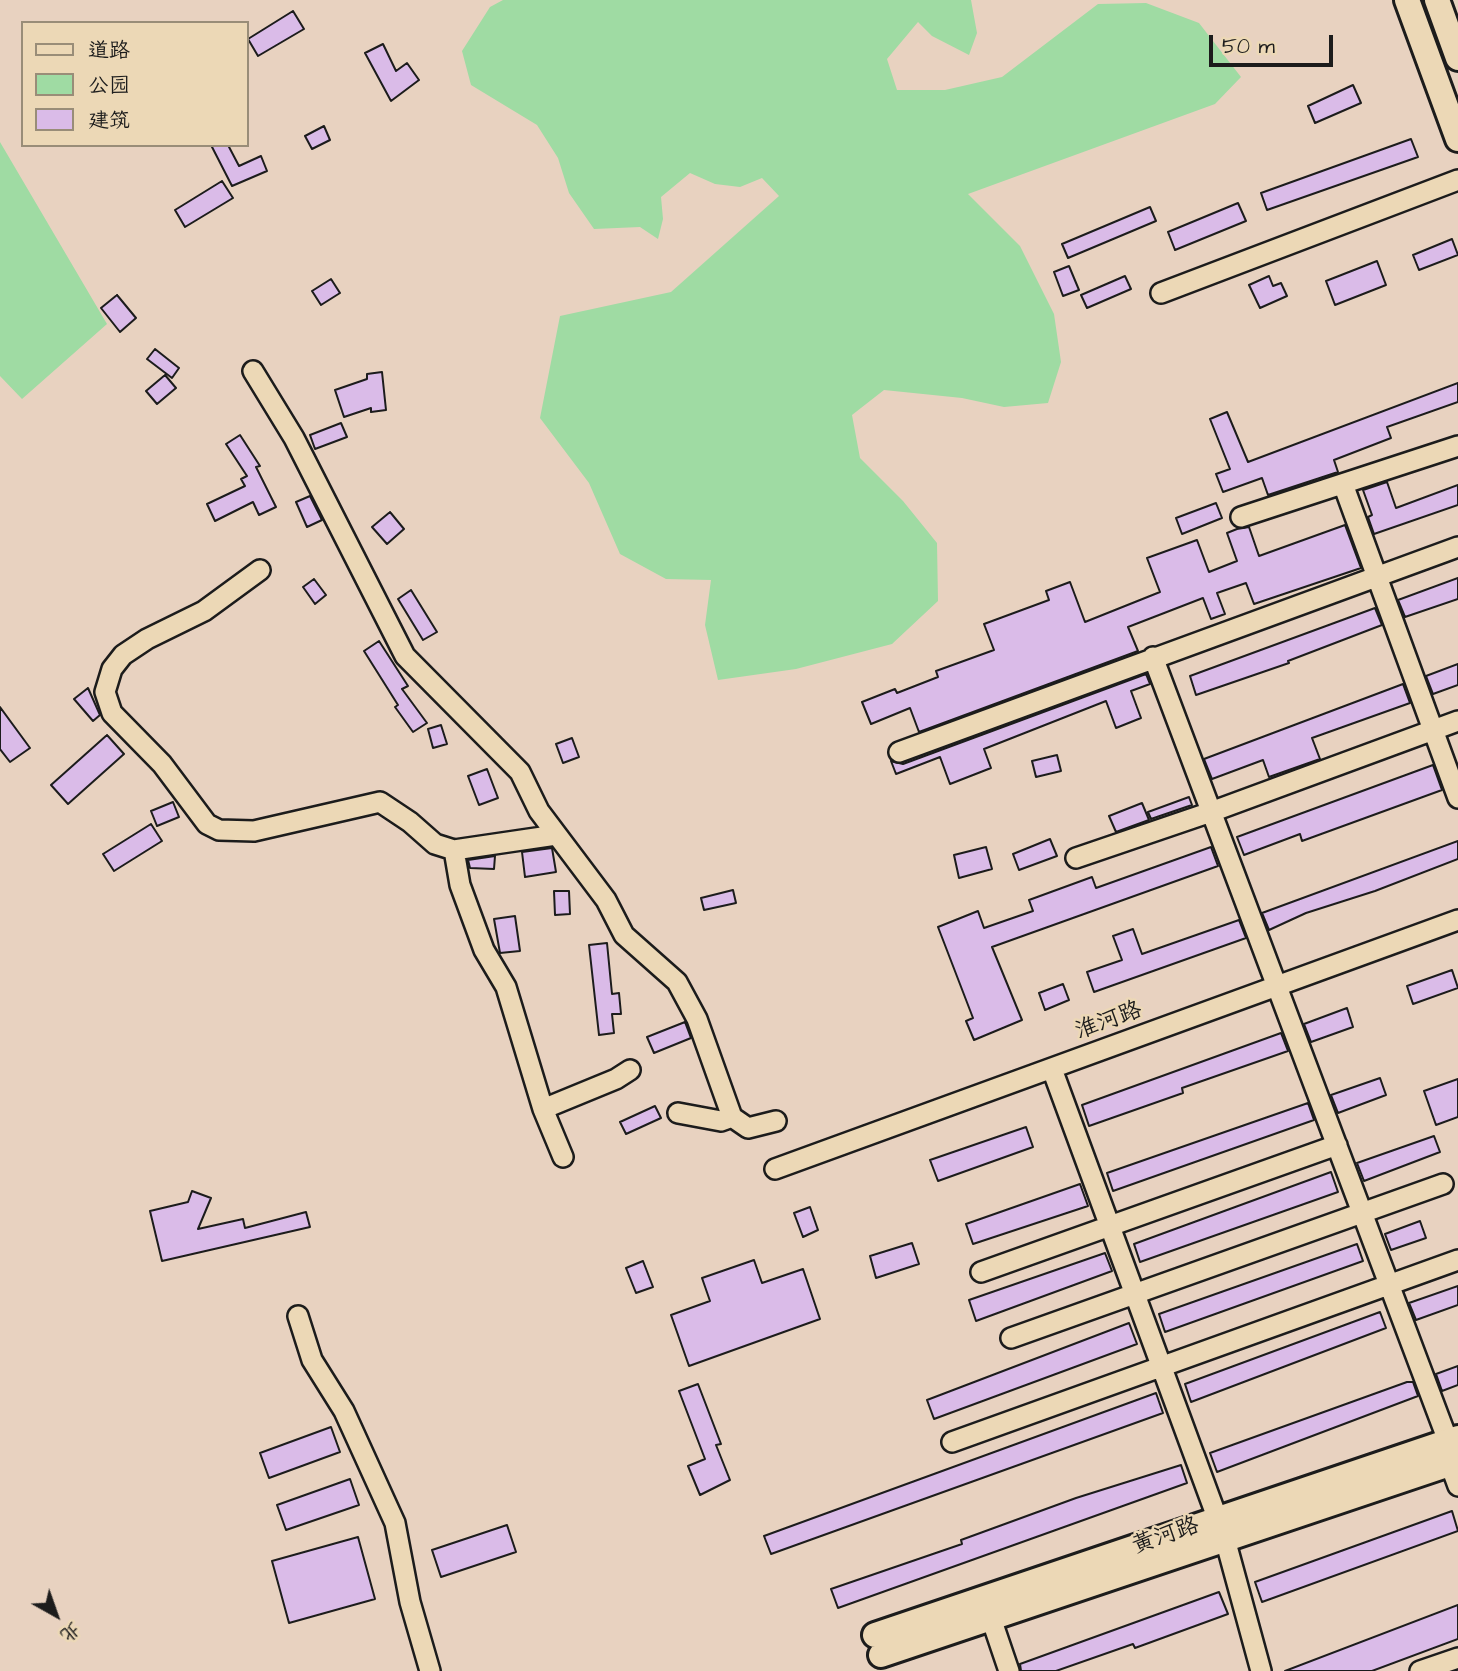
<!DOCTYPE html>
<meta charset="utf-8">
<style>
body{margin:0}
#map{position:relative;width:1458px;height:1671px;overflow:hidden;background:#e8d2c0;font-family:"Architects Daughter","LXGW WenKai TC",sans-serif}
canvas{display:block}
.legend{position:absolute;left:21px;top:21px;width:228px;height:126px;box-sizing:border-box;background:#ecd8b6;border:2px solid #998d78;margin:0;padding:9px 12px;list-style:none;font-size:21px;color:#1c1c1c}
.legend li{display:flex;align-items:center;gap:14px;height:35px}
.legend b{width:35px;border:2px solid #998d78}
.north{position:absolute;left:21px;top:1580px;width:70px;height:70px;-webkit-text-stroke:5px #ecd8b6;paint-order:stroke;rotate:140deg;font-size:19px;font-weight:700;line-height:28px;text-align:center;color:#1c1c1c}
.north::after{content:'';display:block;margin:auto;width:24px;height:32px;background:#1c1c1c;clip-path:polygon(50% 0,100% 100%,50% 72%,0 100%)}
.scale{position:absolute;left:1209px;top:35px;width:124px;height:32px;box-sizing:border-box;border:4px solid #1c1c1c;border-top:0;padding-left:9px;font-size:21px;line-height:24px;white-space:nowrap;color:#1c1c1c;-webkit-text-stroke:5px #ecd8b6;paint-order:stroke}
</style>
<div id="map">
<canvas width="1458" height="1671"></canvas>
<ul class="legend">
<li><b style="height:9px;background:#ecd8b6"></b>道路</li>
<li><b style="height:19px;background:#9fdba3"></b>公园</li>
<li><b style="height:19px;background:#dabbe8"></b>建筑</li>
</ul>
<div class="north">北</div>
<div class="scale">50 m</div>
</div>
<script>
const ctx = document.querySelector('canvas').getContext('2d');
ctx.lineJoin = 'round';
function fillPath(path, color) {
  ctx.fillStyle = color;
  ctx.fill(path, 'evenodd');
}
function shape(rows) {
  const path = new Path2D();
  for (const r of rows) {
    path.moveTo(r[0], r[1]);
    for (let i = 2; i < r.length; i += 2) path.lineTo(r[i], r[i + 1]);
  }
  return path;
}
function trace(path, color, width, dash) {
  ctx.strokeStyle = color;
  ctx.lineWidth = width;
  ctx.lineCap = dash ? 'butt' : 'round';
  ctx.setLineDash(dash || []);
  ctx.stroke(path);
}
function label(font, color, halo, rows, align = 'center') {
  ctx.font = font + ' "Architects Daughter","LXGW WenKai TC",sans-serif';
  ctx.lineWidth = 5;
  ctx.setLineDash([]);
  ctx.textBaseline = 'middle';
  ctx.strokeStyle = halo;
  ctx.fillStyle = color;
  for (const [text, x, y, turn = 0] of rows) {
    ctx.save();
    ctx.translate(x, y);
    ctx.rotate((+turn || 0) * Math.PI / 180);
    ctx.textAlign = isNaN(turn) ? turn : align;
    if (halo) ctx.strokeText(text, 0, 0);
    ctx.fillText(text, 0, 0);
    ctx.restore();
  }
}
const green = shape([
 [503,0,971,0,977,33,969,55,932,36,918,22,887,59,897,90,945,90,1002,77,1098,4,1146,3,1199,23,1241,77,1215,104,968,194,1020,246,1054,314,1061,362,1048,403,1004,407,962,398,884,390,852,415,860,458,903,501,937,543,938,601,892,644,796,669,718,680,705,625,711,580,666,579,620,554,589,483,540,418,560,316,671,292,779,196,762,178,740,187,715,184,690,173,661,197,663,219,658,239,640,227,594,229,569,193,558,158,537,125,471,85,462,51,490,7],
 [0,142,107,324,22,399,0,376]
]);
const building = shape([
 [293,11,304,29,258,56,248,39,293,11],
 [383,44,396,71,407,63,419,80,391,101,365,53,383,44],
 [1353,85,1361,103,1315,123,1308,106,1353,85],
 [324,126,330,140,312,149,305,136,324,126],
 [1411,139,1418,157,1267,210,1261,193,1411,139],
 [211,145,228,145,239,166,261,156,267,171,232,186,211,145],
 [222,181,233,198,185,227,175,210,222,181],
 [1238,203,1246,221,1175,250,1168,232,1238,203],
 [1150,207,1156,221,1068,258,1062,244,1150,207],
 [1452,239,1458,255,1419,270,1413,255,1452,239],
 [1377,261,1386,285,1335,305,1326,281,1377,261],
 [1069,266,1079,290,1063,296,1054,272,1069,266],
 [1125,276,1131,289,1087,308,1081,295,1125,276],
 [1269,276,1273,286,1281,283,1287,296,1260,308,1249,285,1269,276],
 [331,279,340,293,321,305,312,291,331,279],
 [117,295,136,318,120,332,101,308,117,295],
 [155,349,179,368,172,378,147,359,155,349],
 [382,372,386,410,371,412,371,408,344,417,335,390,367,379,367,374,382,372],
 [165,375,176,388,157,404,146,391,165,375],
 [1458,383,1458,402,1387,427,1391,438,1334,460,1338,472,1268,495,1262,478,1223,492,1216,474,1230,469,1210,419,1227,412,1248,462,1458,383],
 [341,423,347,437,315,449,310,435,341,423],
 [240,435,260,466,256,467,276,507,259,515,253,502,215,521,207,504,245,486,241,479,247,476,226,444,240,435],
 [1387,482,1396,508,1458,485,1458,505,1374,534,1368,517,1372,515,1363,490,1387,482],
 [310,496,322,520,307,527,296,502,310,496],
 [1216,503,1222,518,1182,534,1176,518,1216,503],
 [390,512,404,529,387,544,372,527,390,512],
 [1345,525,1361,568,1254,604,1246,583,1217,593,1225,614,1211,619,1203,598,1128,627,1138,651,919,732,910,708,871,724,862,702,895,689,897,693,938,677,936,671,994,650,984,624,1049,600,1046,591,1070,582,1085,622,1160,592,1147,558,1197,540,1209,572,1237,561,1227,533,1237,529,1249,527,1259,556,1345,525],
 [1458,578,1458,599,1405,617,1398,600,1458,578],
 [314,579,326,595,315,604,303,587,314,579],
 [411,590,437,632,423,640,398,599,411,590],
 [1375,608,1382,625,1288,661,1289,663,1196,695,1190,676,1375,608],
 [379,641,408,686,402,689,427,723,413,732,395,707,398,705,364,651,379,641],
 [1458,664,1458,685,1433,694,1426,676,1458,664],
 [1146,674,1150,684,1131,691,1141,718,1116,728,1106,701,984,749,991,768,950,784,940,757,896,774,891,761,903,764,1146,674],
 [1403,684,1410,703,1312,738,1320,759,1269,777,1263,760,1212,779,1204,759,1403,684],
 [88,688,100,715,93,721,74,699,88,688],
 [0,707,30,748,10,762,0,749,0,707],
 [441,725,447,744,433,748,428,729,441,725],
 [107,735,124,754,68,804,51,785,107,735],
 [572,738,579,757,563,763,556,744,572,738],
 [1057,755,1061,771,1036,777,1032,761,1057,755],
 [1433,765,1442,790,1302,841,1300,834,1244,855,1237,837,1433,765],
 [487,769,498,798,479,805,468,776,487,769],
 [1189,797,1192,805,1151,819,1148,812,1189,797],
 [173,802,179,817,157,826,151,811,173,802],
 [1142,803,1149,820,1116,832,1109,816,1142,803],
 [151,824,162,841,114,871,103,854,151,824],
 [1050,839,1057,856,1019,870,1013,854,1050,839],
 [1458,841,1458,859,1375,891,1306,913,1269,930,1262,913,1458,841],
 [986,847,992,869,959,878,954,855,986,847],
 [1211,847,1218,866,992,947,1022,1020,974,1040,966,1021,973,1018,938,927,978,911,984,928,1033,911,1029,900,1092,877,1096,888,1211,847],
 [552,848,556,872,525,877,522,852,552,848],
 [495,856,494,869,470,868,468,860,495,856],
 [733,890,736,903,704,910,701,898,733,890],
 [554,891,569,891,570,914,555,915,554,891],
 [515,916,520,951,500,953,494,919,515,916],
 [1239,920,1246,938,1094,992,1087,972,1122,960,1113,936,1133,929,1142,954,1239,920],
 [607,943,612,994,619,993,621,1014,612,1014,614,1033,599,1035,589,945,607,943],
 [1452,970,1458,988,1413,1004,1407,986,1452,970],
 [1063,984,1069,1000,1045,1010,1039,993,1063,984],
 [1347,1008,1353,1027,1311,1042,1304,1024,1347,1008],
 [685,1022,691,1038,654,1053,647,1037,685,1022],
 [1281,1033,1288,1051,1182,1088,1183,1093,1089,1126,1082,1105,1281,1033],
 [1380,1078,1386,1095,1338,1113,1331,1095,1380,1078],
 [1458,1079,1458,1117,1436,1125,1424,1091,1458,1079],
 [1308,1103,1314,1120,1113,1191,1107,1173,1308,1103],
 [655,1106,661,1118,626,1134,620,1122,655,1106],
 [1026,1127,1033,1147,938,1181,930,1160,1026,1127],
 [1434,1136,1440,1152,1364,1181,1357,1163,1434,1136],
 [1331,1172,1338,1192,1140,1262,1134,1244,1331,1172],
 [1080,1184,1088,1206,973,1244,966,1224,1080,1184],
 [192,1191,211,1198,198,1229,243,1219,245,1228,306,1212,310,1227,162,1261,150,1211,188,1202,192,1191],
 [810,1207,818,1230,803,1237,794,1213,810,1207],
 [1420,1221,1426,1238,1391,1250,1385,1234,1420,1221],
 [912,1243,919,1264,876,1278,870,1256,912,1243],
 [1357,1244,1363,1261,1165,1332,1159,1314,1357,1244],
 [1105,1253,1112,1271,976,1321,969,1300,1105,1253],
 [754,1260,762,1283,803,1269,820,1319,689,1366,671,1315,710,1301,702,1278,754,1260],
 [643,1261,653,1287,636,1293,626,1268,643,1261],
 [1458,1286,1458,1305,1416,1320,1409,1303,1458,1286],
 [1380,1312,1386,1328,1191,1402,1185,1384,1380,1312],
 [1129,1323,1137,1344,934,1419,927,1400,1129,1323],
 [1458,1366,1458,1385,1442,1391,1436,1374,1458,1366],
 [1407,1382,1413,1382,1418,1396,1217,1472,1210,1453,1407,1382],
 [698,1384,721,1444,716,1445,730,1480,700,1495,688,1466,705,1459,679,1391,698,1384],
 [1156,1393,1163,1413,771,1554,764,1536,1156,1393],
 [331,1427,340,1452,269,1478,260,1453,331,1427],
 [1181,1465,1187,1483,838,1608,831,1589,962,1544,961,1540,1076,1498,1181,1465],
 [350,1479,359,1505,286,1530,277,1505,350,1479],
 [1452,1511,1458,1531,1262,1602,1255,1582,1452,1511],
 [507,1525,516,1552,441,1577,432,1550,507,1525],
 [358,1537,375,1599,289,1623,272,1561,358,1537],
 [1219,1592,1228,1614,1135,1648,1133,1644,1056,1671,1021,1671,1020,1664,1219,1592],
 [1458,1605,1458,1639,1372,1671,1285,1671,1458,1605]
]);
const minor = shape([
 [1161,293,1458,180],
 [253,371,294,438,405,656,520,772,539,811,606,900,624,935,677,982,697,1019,732,1117,748,1128,776,1121],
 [1343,484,1458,798],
 [1241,517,1458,446],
 [260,570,204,611,147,639,123,655,112,669,105,692,112,713,162,764,207,824,219,830,254,831,380,802,410,822,435,844,454,850,556,835],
 [1153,657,1448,1441],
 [899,752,1458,547],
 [454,850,460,885,484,950,506,987,543,1109,563,1157],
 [1076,858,1211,812,1458,721],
 [1052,1069,1225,1539,1261,1671],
 [543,1109,616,1079,630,1070],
 [678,1113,721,1121,732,1117],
 [775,1169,1458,920],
 [981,1272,1337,1145],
 [298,1316,312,1360,344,1411,395,1523,410,1602,430,1671],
 [1011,1338,1443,1184],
 [952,1442,1458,1260],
 [1450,1464,1458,1486],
 [991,1618,1009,1671],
 [1420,1671,1458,1658]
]);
const major = shape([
 [1407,0,1458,139],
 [1437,0,1458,58],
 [875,1635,1458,1438],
 [881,1655,1458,1461]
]);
const streetNames = [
 ["淮河路",1109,1022,-20],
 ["黄河路",1166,1537,-19]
];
fillPath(green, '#9fdba3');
fillPath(building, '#dabbe8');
trace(building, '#1c1c1c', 2);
trace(minor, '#1c1c1c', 24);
trace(major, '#1c1c1c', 30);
trace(minor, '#ecd8b6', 19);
trace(major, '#ecd8b6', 24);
label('23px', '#1c1c1c', '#ecd8b6', streetNames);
</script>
